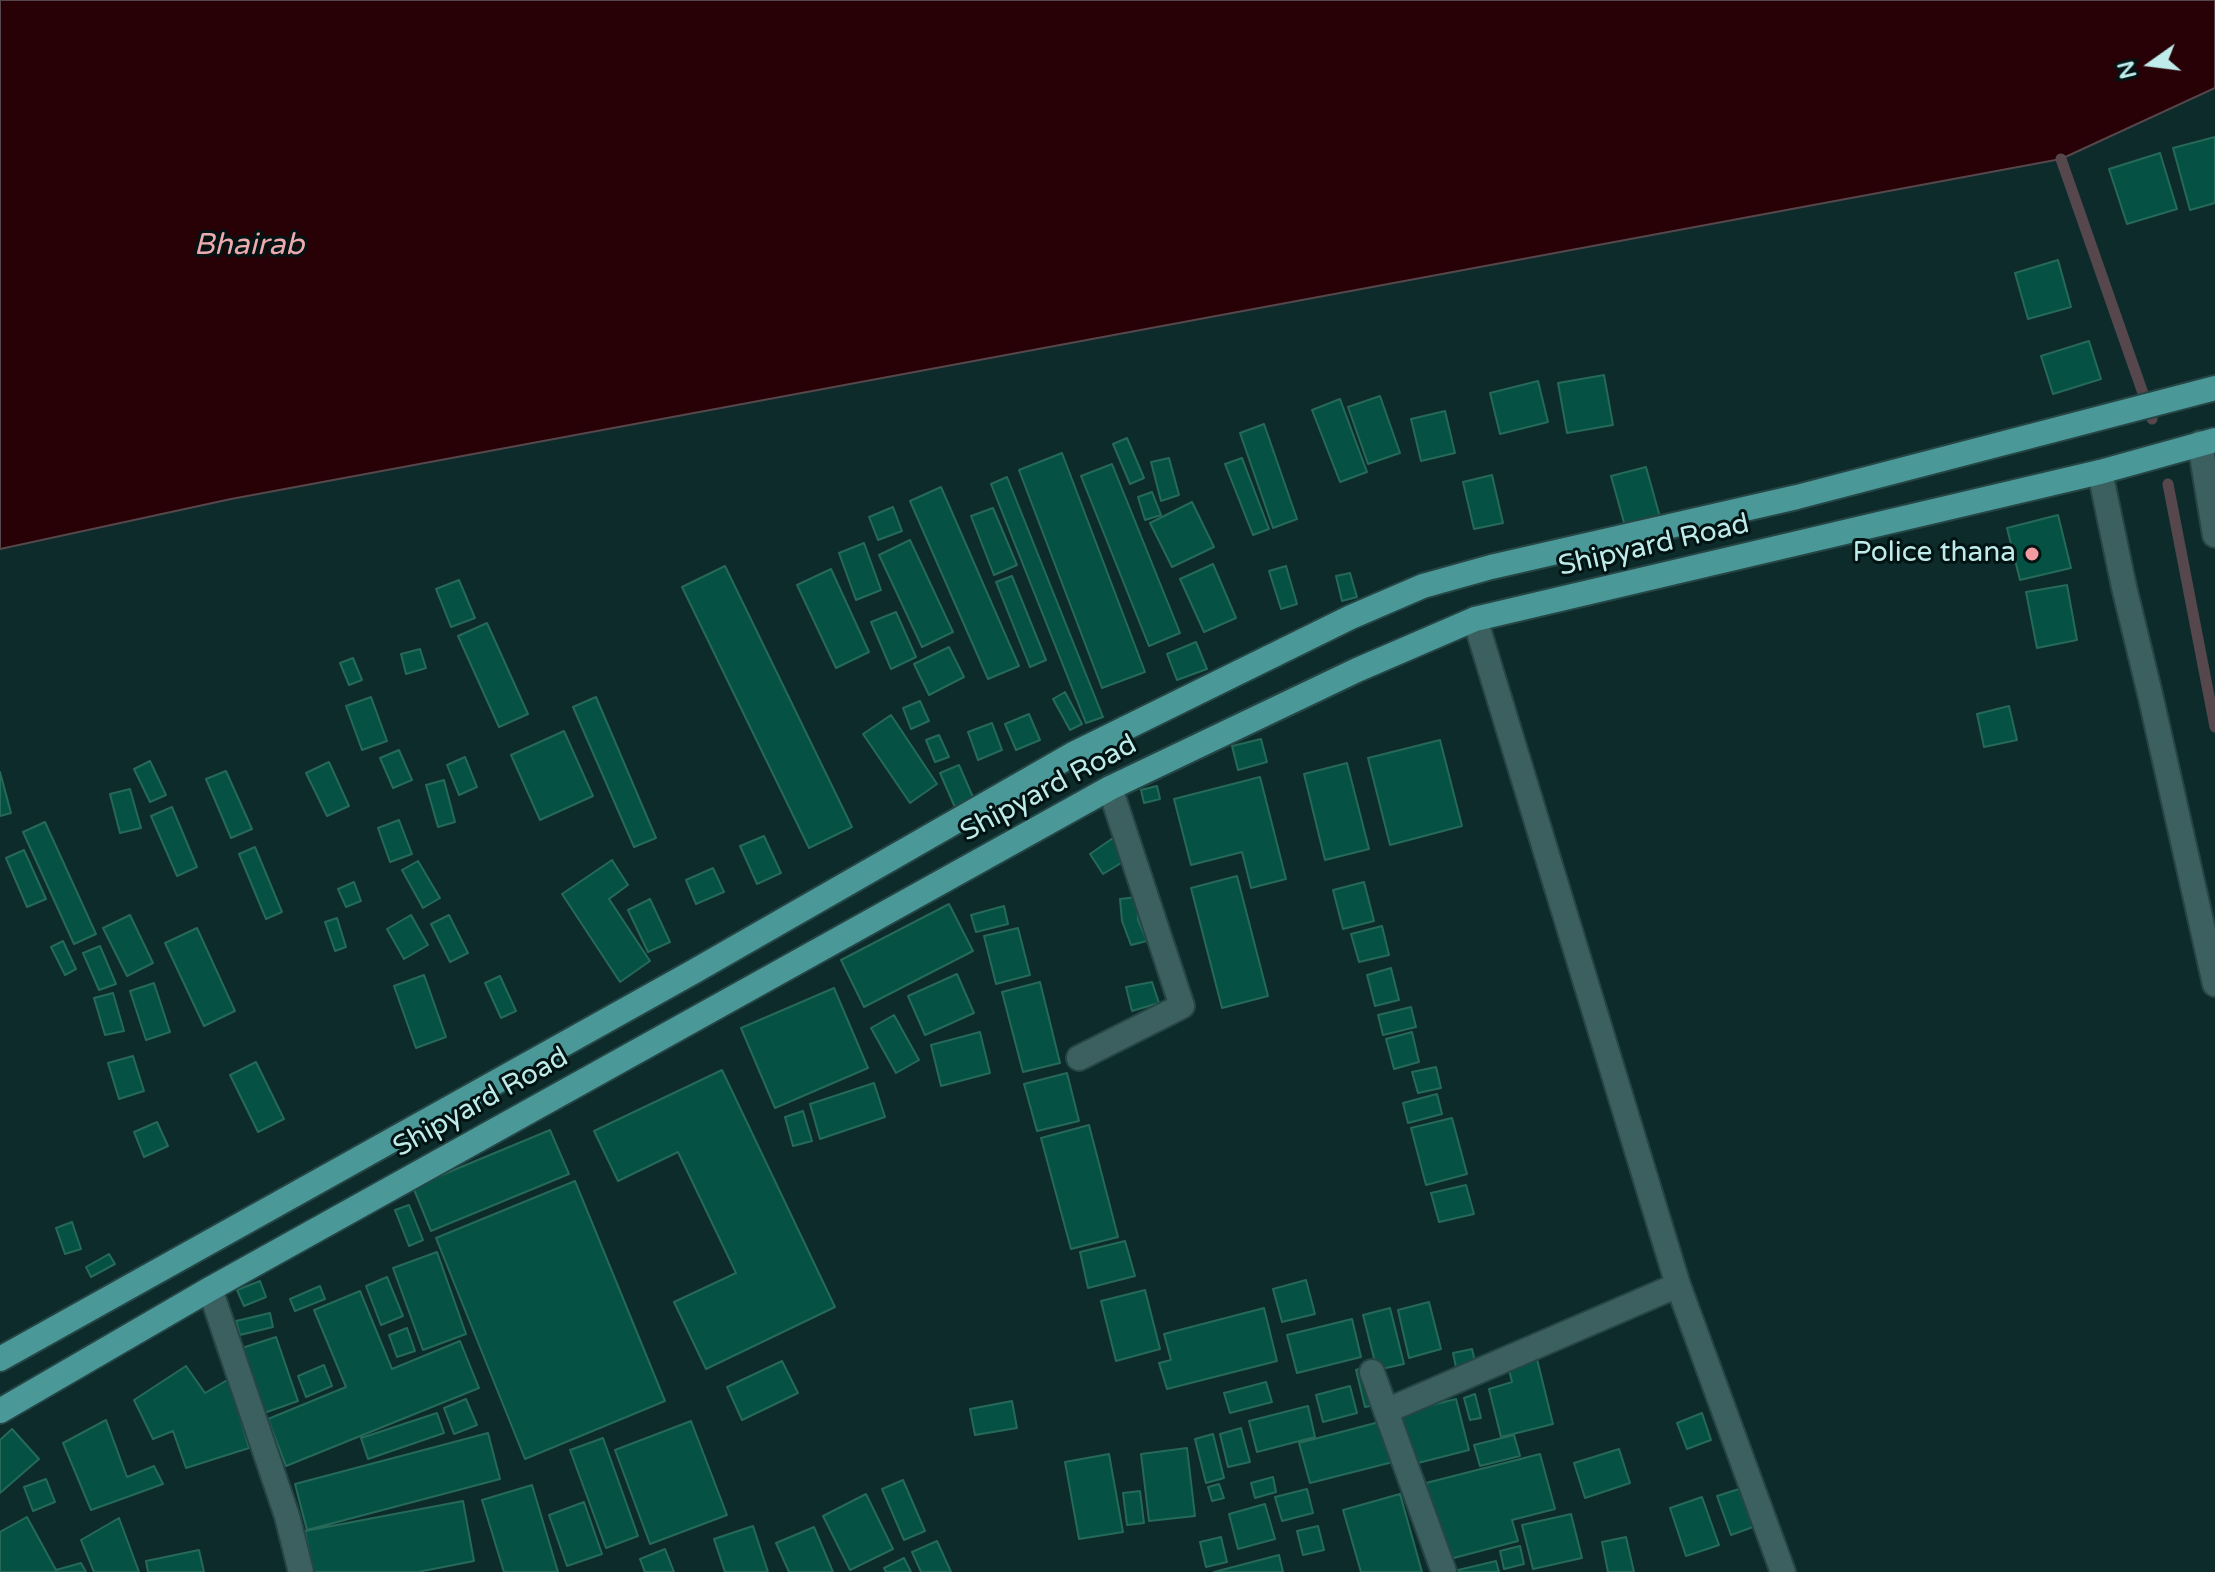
<!DOCTYPE html>
<style>
body{margin:0}
#map{position:relative;width:2215px;height:1572px;overflow:hidden;background:#0d2b2b;font-family:"Varela Round",sans-serif}
canvas{display:block}
.north{position:absolute;left:2111px;top:24px;width:80px;height:80px;-webkit-text-stroke:6px #011313;paint-order:stroke;rotate:256deg;font-size:22px;font-weight:700;line-height:32px;text-align:center;color:#bfebea}
.north::after{content:'';display:block;margin:auto;width:28px;height:36px;background:#bfebea;clip-path:polygon(50% 0,100% 100%,50% 72%,0 100%)}
</style>
<div id="map">
<canvas width="2215" height="1572"></canvas>
<div class="north">N</div>
</div>
<script>
const ctx = document.querySelector('canvas').getContext('2d');
ctx.lineJoin = 'round';
function fillPath(path, color) {
  ctx.fillStyle = color;
  ctx.fill(path, 'evenodd');
}
function shape(rows) {
  const path = new Path2D();
  for (const r of rows) {
    path.moveTo(r[0], r[1]);
    for (let i = 2; i < r.length; i += 2) path.lineTo(r[i], r[i + 1]);
  }
  return path;
}
function trace(path, color, width, dash) {
  ctx.strokeStyle = color;
  ctx.lineWidth = width;
  ctx.lineCap = dash ? 'butt' : 'round';
  ctx.setLineDash(dash || []);
  ctx.stroke(path);
}
function label(font, color, halo, rows, align = 'center') {
  ctx.font = font + ' "Varela Round",sans-serif';
  ctx.lineWidth = 6;
  ctx.setLineDash([]);
  ctx.textBaseline = 'middle';
  ctx.strokeStyle = halo;
  ctx.fillStyle = color;
  for (const [text, x, y, turn = 0] of rows) {
    ctx.save();
    ctx.translate(x, y);
    ctx.rotate((+turn || 0) * Math.PI / 180);
    ctx.textAlign = isNaN(turn) ? turn : align;
    if (halo) ctx.strokeText(text, 0, 0);
    ctx.fillText(text, 0, 0);
    ctx.restore();
  }
}
const water = shape([
 [0,0,2215,0,2215,88,2061,159,231,499,0,549,0,0]
]);
const stream = shape([
 [2061,159,2152,419],
 [2168,484,2215,727]
]);
const building = shape([
 [2215,137,2215,203,2190,210,2173,148,2215,137],
 [2160,153,2177,209,2127,224,2109,169,2160,153],
 [2058,260,2071,307,2028,319,2015,273,2058,260],
 [2089,341,2101,379,2053,394,2041,356,2089,341],
 [1604,375,1613,425,1567,433,1558,383,1604,375],
 [1538,381,1548,422,1500,434,1490,393,1538,381],
 [1380,396,1400,453,1368,464,1348,407,1380,396],
 [1340,399,1367,472,1340,482,1312,410,1340,399],
 [1445,411,1455,453,1421,461,1411,419,1445,411],
 [1264,424,1297,519,1273,528,1240,433,1264,424],
 [1127,438,1144,478,1130,484,1113,444,1127,438],
 [1062,453,1145,672,1102,688,1019,470,1062,453],
 [1169,458,1179,495,1161,501,1151,462,1169,458],
 [1242,458,1269,529,1253,535,1225,464,1242,458],
 [1112,464,1180,633,1149,646,1081,476,1112,464],
 [1646,467,1663,528,1628,537,1611,476,1646,467],
 [1492,475,1503,523,1474,529,1463,482,1492,475],
 [1007,477,1103,717,1086,723,991,484,1007,477],
 [941,487,1019,666,988,679,910,501,941,487],
 [1152,492,1161,515,1145,520,1138,497,1152,492],
 [1192,502,1214,547,1172,567,1150,523,1192,502],
 [893,507,902,531,878,540,869,517,893,507],
 [993,508,1017,565,994,575,971,516,993,508],
 [2058,515,2071,568,2020,580,2007,528,2058,515],
 [910,540,953,632,922,647,879,555,910,540],
 [864,543,881,590,856,600,839,553,864,543],
 [1213,564,1236,618,1204,632,1180,579,1213,564],
 [725,566,852,827,809,848,682,587,725,566],
 [1286,566,1297,604,1281,609,1269,571,1286,566],
 [831,569,869,652,836,668,797,585,831,569],
 [1350,573,1357,597,1342,601,1336,576,1350,573],
 [1012,576,1046,660,1030,667,996,582,1012,576],
 [459,580,475,618,451,627,436,589,459,580],
 [2067,585,2077,640,2037,648,2026,592,2067,585],
 [896,612,916,657,891,669,871,622,896,612],
 [487,623,528,714,499,727,458,636,487,623],
 [1196,642,1207,669,1177,680,1167,654,1196,642],
 [949,647,964,677,929,695,914,664,949,647],
 [420,649,426,668,406,674,401,654,420,649],
 [353,658,362,680,349,685,340,663,353,658],
 [1065,692,1082,724,1070,730,1053,699,1065,692],
 [371,697,387,741,362,750,346,706,371,697],
 [596,697,656,838,634,847,573,707,596,697],
 [920,701,929,721,911,729,903,708,920,701],
 [2009,706,2017,740,1984,747,1977,714,2009,706],
 [1029,714,1040,740,1016,750,1005,724,1029,714],
 [891,715,937,784,910,803,863,734,891,715],
 [992,723,1002,750,978,760,968,732,992,723],
 [564,731,593,796,540,820,511,755,564,731],
 [939,735,949,757,935,762,926,740,939,735],
 [1261,739,1267,762,1238,770,1232,746,1261,739],
 [1440,740,1462,826,1390,845,1368,758,1440,740],
 [399,750,412,780,393,788,380,758,399,750],
 [465,757,477,787,459,795,447,765,465,757],
 [150,761,166,795,150,802,134,769,150,761],
 [329,762,349,806,327,816,306,773,329,762],
 [1347,763,1369,849,1325,860,1304,774,1347,763],
 [959,765,976,804,957,812,940,773,959,765],
 [226,771,252,829,231,838,206,779,226,771],
 [0,772,11,813,0,816,0,772],
 [1260,777,1286,879,1251,888,1242,852,1191,865,1174,799,1260,777],
 [444,780,455,822,438,827,426,785,444,780],
 [1157,786,1160,799,1144,803,1141,790,1157,786],
 [130,789,141,828,120,833,110,794,130,789],
 [172,807,197,867,177,876,151,816,172,807],
 [399,820,412,854,390,862,378,828,399,820],
 [45,822,96,934,74,944,23,832,45,822],
 [764,836,781,873,757,884,740,846,764,836],
 [1113,838,1126,860,1103,874,1090,854,1113,838],
 [255,847,282,912,266,919,239,854,255,847],
 [24,850,46,899,27,907,6,858,24,850],
 [612,860,628,885,609,899,650,961,620,982,562,894,612,860],
 [418,861,440,898,423,908,402,870,418,861],
 [713,868,724,892,696,904,686,880,713,868],
 [1237,876,1268,996,1222,1008,1191,888,1237,876],
 [354,882,361,901,346,907,338,889,354,882],
 [1364,882,1374,921,1343,929,1333,890,1364,882],
 [1137,897,1138,920,1147,941,1131,945,1122,921,1120,899,1137,897],
 [650,899,670,942,648,952,628,910,650,899],
 [949,904,973,951,864,1007,841,960,949,904],
 [1004,906,1008,924,976,932,971,915,1004,906],
 [130,915,153,963,127,976,103,928,130,915],
 [411,915,428,945,404,959,387,929,411,915],
 [449,915,468,953,450,962,431,924,449,915],
 [337,918,346,947,335,951,325,922,337,918],
 [1382,926,1389,955,1359,962,1351,934,1382,926],
 [197,928,235,1011,204,1026,165,943,197,928],
 [1018,928,1030,975,996,984,984,936,1018,928],
 [63,941,76,969,65,975,51,947,63,941],
 [100,946,116,984,99,990,83,953,100,946],
 [1391,968,1399,1000,1375,1006,1367,975,1391,968],
 [957,974,974,1013,925,1035,908,996,957,974],
 [424,975,446,1037,416,1048,394,986,424,975],
 [500,976,516,1011,501,1018,485,983,500,976],
 [1040,982,1060,1063,1023,1072,1002,992,1040,982],
 [1152,982,1159,1003,1132,1011,1126,987,1152,982],
 [154,983,170,1032,146,1040,130,991,154,983],
 [834,988,868,1068,775,1108,741,1028,834,988],
 [113,993,124,1031,105,1035,94,998,113,993],
 [1411,1007,1416,1027,1383,1035,1378,1015,1411,1007],
 [894,1015,919,1060,896,1073,871,1028,894,1015],
 [980,1032,990,1073,941,1086,931,1045,980,1032],
 [1412,1032,1419,1062,1394,1069,1386,1039,1412,1032],
 [133,1056,144,1091,119,1099,108,1063,133,1056],
 [256,1062,284,1119,258,1132,230,1075,256,1062],
 [1436,1067,1441,1088,1418,1093,1412,1072,1436,1067],
 [722,1070,835,1307,706,1369,674,1302,736,1273,678,1152,618,1181,594,1131,722,1070],
 [1067,1073,1079,1121,1037,1131,1024,1084,1067,1073],
 [874,1083,885,1117,820,1139,810,1104,874,1083],
 [1437,1094,1442,1114,1408,1123,1403,1103,1437,1094],
 [803,1111,812,1141,793,1146,785,1117,803,1111],
 [1452,1118,1467,1174,1426,1185,1411,1128,1452,1118],
 [157,1122,168,1146,144,1157,134,1132,157,1122],
 [1089,1125,1118,1237,1071,1249,1041,1138,1089,1125],
 [550,1130,569,1174,431,1231,413,1187,550,1130],
 [575,1181,665,1401,525,1459,436,1238,575,1181],
 [1466,1185,1474,1214,1439,1222,1431,1193,1466,1185],
 [409,1205,423,1240,409,1246,395,1210,409,1205],
 [72,1222,81,1249,65,1254,56,1228,72,1222],
 [1125,1241,1135,1276,1088,1288,1080,1252,1125,1241],
 [437,1252,466,1334,423,1350,393,1268,437,1252],
 [109,1254,115,1264,91,1277,86,1267,109,1254],
 [387,1277,403,1316,381,1325,366,1286,387,1277],
 [1306,1280,1315,1314,1282,1322,1273,1289,1306,1280],
 [260,1281,266,1297,244,1306,237,1290,260,1281],
 [320,1286,325,1299,295,1311,290,1299,320,1286],
 [1145,1290,1160,1349,1116,1361,1101,1301,1145,1290],
 [360,1291,392,1369,460,1341,479,1388,286,1466,268,1419,346,1387,314,1310,360,1291],
 [1429,1302,1441,1349,1409,1358,1398,1310,1429,1302],
 [1264,1308,1277,1361,1167,1389,1159,1363,1171,1360,1164,1334,1264,1308],
 [1390,1308,1404,1364,1377,1370,1363,1315,1390,1308],
 [270,1313,273,1327,240,1335,236,1321,270,1313],
 [1352,1319,1361,1357,1297,1373,1287,1335,1352,1319],
 [407,1328,415,1351,397,1357,389,1335,407,1328],
 [276,1337,298,1401,264,1413,242,1348,276,1337],
 [1472,1349,1475,1361,1456,1367,1453,1353,1472,1349],
 [1536,1355,1553,1424,1501,1437,1489,1389,1512,1382,1507,1362,1536,1355],
 [782,1361,798,1393,742,1420,727,1387,782,1361],
 [324,1365,332,1386,306,1397,298,1376,324,1365],
 [186,1366,205,1393,229,1379,249,1448,186,1468,173,1431,153,1439,134,1400,186,1366],
 [1365,1367,1375,1405,1365,1407,1356,1370,1365,1367],
 [1266,1382,1272,1402,1230,1413,1224,1393,1266,1382],
 [1350,1386,1357,1413,1323,1422,1316,1395,1350,1386],
 [1475,1394,1481,1418,1470,1420,1464,1398,1475,1394],
 [466,1399,477,1425,454,1434,444,1408,466,1399],
 [1456,1399,1469,1450,1414,1464,1400,1413,1456,1399],
 [1012,1401,1017,1428,975,1435,970,1409,1012,1401],
 [1308,1406,1315,1437,1257,1452,1249,1421,1308,1406],
 [437,1413,444,1433,368,1459,361,1438,437,1413],
 [1702,1413,1711,1440,1687,1449,1677,1423,1702,1413],
 [106,1420,127,1477,154,1466,163,1484,91,1510,63,1443,106,1420],
 [691,1421,727,1515,650,1544,615,1450,691,1421],
 [1383,1421,1393,1462,1310,1483,1299,1443,1383,1421],
 [1241,1428,1250,1462,1228,1467,1220,1434,1241,1428],
 [12,1429,39,1459,0,1493,0,1440,12,1429],
 [488,1433,500,1479,307,1530,295,1484,488,1433],
 [1213,1434,1224,1478,1206,1483,1195,1439,1213,1434],
 [1514,1435,1520,1456,1480,1466,1474,1445,1514,1435],
 [603,1438,638,1536,606,1548,570,1450,603,1438],
 [1187,1448,1195,1516,1149,1521,1141,1454,1187,1448],
 [1619,1449,1630,1483,1585,1498,1574,1463,1619,1449],
 [1109,1454,1123,1532,1079,1539,1065,1462,1109,1454],
 [1540,1454,1555,1509,1512,1520,1518,1541,1446,1560,1426,1483,1540,1454],
 [1273,1477,1276,1492,1255,1498,1251,1483,1273,1477],
 [46,1479,55,1502,33,1511,24,1487,46,1479],
 [903,1480,925,1531,904,1540,882,1489,903,1480],
 [1219,1484,1224,1498,1212,1501,1208,1487,1219,1484],
 [532,1485,558,1572,504,1572,482,1500,532,1485],
 [1307,1489,1313,1513,1282,1521,1275,1497,1307,1489],
 [1739,1489,1753,1527,1731,1535,1717,1496,1739,1489],
 [1140,1491,1144,1523,1127,1525,1123,1493,1140,1491],
 [866,1494,893,1549,850,1570,823,1516,866,1494],
 [1400,1494,1422,1572,1361,1572,1343,1510,1400,1494],
 [1702,1497,1719,1545,1686,1556,1670,1508,1702,1497],
 [463,1501,474,1561,418,1572,313,1572,305,1531,463,1501],
 [584,1502,602,1554,567,1566,549,1515,584,1502],
 [1265,1504,1275,1539,1238,1549,1229,1514,1265,1504],
 [1571,1514,1582,1558,1533,1569,1522,1525,1571,1514],
 [27,1517,56,1570,81,1563,86,1572,0,1572,0,1532,27,1517],
 [119,1518,139,1572,94,1572,81,1540,119,1518],
 [753,1526,768,1572,725,1572,714,1539,753,1526],
 [1318,1526,1324,1550,1303,1555,1297,1531,1318,1526],
 [814,1527,833,1572,789,1572,776,1543,814,1527],
 [1221,1537,1227,1562,1206,1567,1200,1542,1221,1537],
 [1626,1537,1634,1572,1608,1572,1602,1542,1626,1537],
 [937,1541,951,1572,921,1572,912,1552,937,1541],
 [1520,1546,1524,1564,1504,1569,1500,1551,1520,1546],
 [665,1549,674,1572,645,1572,640,1559,665,1549],
 [199,1550,204,1572,148,1572,146,1561,199,1550],
 [1279,1555,1283,1572,1214,1572,1279,1555],
 [904,1558,911,1572,886,1572,884,1568,904,1558],
 [1496,1561,1499,1572,1455,1572,1454,1571,1496,1561]
]);
const minor = shape([
 [2200,443,2215,535],
 [2100,472,2124,587,2150,694,2215,984],
 [1475,619,1678,1285,1783,1572],
 [1079,1058,1182,1006,1110,788],
 [210,1289,287,1516,301,1572],
 [1372,1372,1444,1572],
 [1386,1411,1678,1285]
]);
const major = shape([
 [0,1359,693,972,1075,753,1351,617,1423,586,1491,567,1797,497,2215,388],
 [0,1411,210,1289,1110,788,1357,670,1475,619,2100,472,2215,440]
]);
const markers = [
 [2032,554,8,"#f49aa1"]
];
const streetNames = [
 ["Shipyard Road",1654,546,-13],
 ["Shipyard Road",1049,789,-28],
 ["Shipyard Road",481,1103,-29]
];
const poiNames = [
 ["Police thana",2016,554]
];
const waterNames = [
 ["Bhairab",249,246]
];
fillPath(water, '#280107');
trace(water, '#55474b', 2);
trace(stream, '#55474b', 11);
fillPath(building, '#055244');
trace(building, '#266959', 2);
trace(minor, '#264646', 28);
trace(major, '#264646', 28);
trace(minor, '#3c605f', 24);
trace(major, '#4b9898', 24);
for (const [x, y, r, color] of markers) {
  const dot = new Path2D();
  dot.arc(x, y, r, 0, 2 * Math.PI);
  ctx.fillStyle = color;
  ctx.fill(dot);
  trace(dot, '#011313', 3);
}
label('28px', '#bfebea', '#011313', streetNames);
label('28px', '#bfebea', '#011313', poiNames, 'right');
label('italic 30px', '#eda9ad', '#011313', waterNames);
</script>
